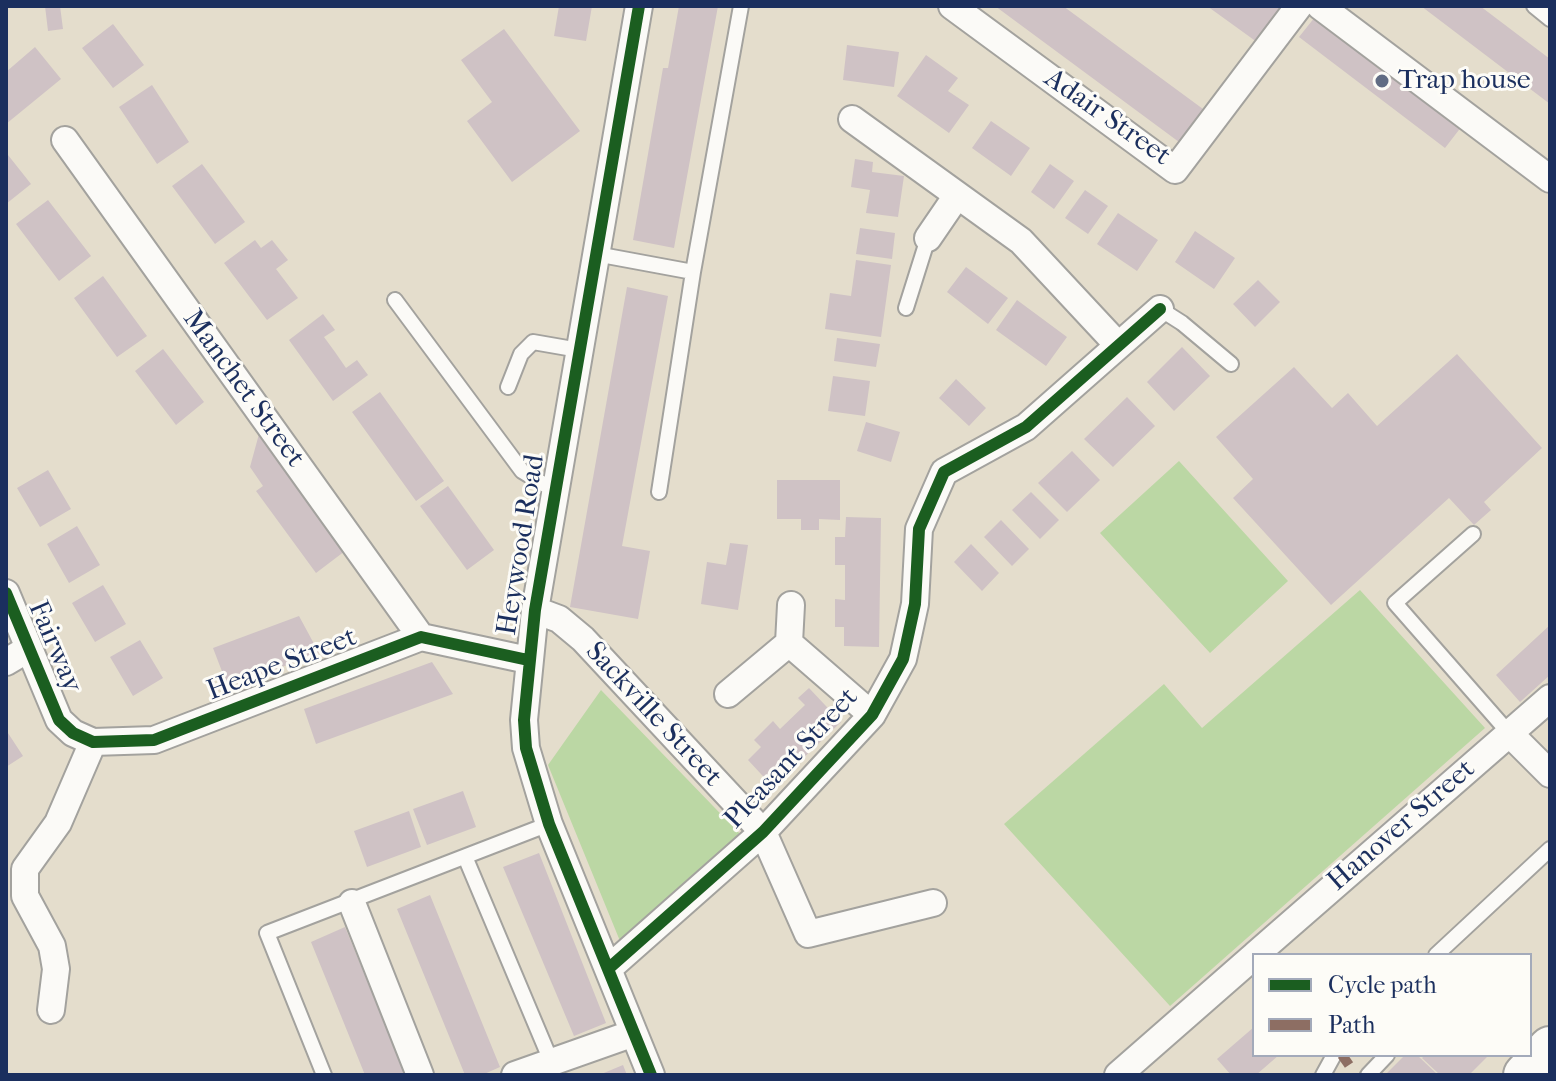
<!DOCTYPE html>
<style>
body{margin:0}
#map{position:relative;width:1556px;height:1081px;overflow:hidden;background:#e4ddcc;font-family:"IM FELL French Canon",serif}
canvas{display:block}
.frame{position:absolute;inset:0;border:8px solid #1b2f5e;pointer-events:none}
.legend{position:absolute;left:1252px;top:953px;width:280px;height:104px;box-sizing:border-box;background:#fdfcf7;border:2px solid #a3aaba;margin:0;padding:10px 14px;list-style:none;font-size:24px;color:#1b2f5e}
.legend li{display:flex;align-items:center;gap:16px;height:40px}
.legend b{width:40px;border:2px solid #a3aaba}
</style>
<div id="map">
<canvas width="1556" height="1081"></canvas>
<div class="frame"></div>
<ul class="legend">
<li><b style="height:10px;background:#1b5e20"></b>Cycle path</li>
<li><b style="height:10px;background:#8d6e63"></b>Path</li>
</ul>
</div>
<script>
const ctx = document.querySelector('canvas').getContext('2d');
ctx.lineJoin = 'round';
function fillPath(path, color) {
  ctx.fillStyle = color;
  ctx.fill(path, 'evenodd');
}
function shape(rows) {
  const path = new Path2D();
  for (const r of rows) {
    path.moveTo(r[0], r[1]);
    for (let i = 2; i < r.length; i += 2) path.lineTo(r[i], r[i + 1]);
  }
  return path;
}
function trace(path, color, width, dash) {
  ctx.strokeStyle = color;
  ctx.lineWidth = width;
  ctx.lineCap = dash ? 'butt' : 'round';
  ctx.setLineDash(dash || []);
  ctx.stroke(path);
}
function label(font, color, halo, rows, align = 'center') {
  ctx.font = font + ' "IM FELL French Canon",serif';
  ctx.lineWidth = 6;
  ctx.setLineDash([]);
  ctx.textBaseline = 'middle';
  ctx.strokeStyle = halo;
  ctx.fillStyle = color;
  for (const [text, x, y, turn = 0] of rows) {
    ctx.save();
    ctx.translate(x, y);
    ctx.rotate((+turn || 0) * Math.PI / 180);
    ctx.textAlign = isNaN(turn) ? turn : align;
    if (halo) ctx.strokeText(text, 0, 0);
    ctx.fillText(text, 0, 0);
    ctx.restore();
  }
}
const green = shape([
 [1179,461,1288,581,1210,653,1100,533],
 [1360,590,1485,728,1170,1006,1004,824,1164,684,1202,728],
 [601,690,742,836,620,941,548,765]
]);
const building = shape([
 [45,6,60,6,63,29,48,31],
 [559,6,592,6,586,41,554,36],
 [679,6,718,6,674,248,633,240,663,68,668,68],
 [995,6,1063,6,1203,109,1179,142],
 [1207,6,1275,6,1284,12,1261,45],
 [1421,6,1480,6,1550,59,1550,104],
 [1319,12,1462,126,1445,148,1299,37],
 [113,24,144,65,113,88,82,48],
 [504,29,580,131,512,182,467,121,492,102,461,60],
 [847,45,899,52,894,87,843,80],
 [35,47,61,79,6,124,6,72],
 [926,55,958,78,948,91,969,105,949,133,897,96],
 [152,85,189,142,157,164,119,107],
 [991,121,1030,148,1011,176,972,148],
 [8,155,31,184,6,204,6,156],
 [855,159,873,162,872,172,904,176,898,217,866,213,870,190,851,187],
 [202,164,245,222,215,244,172,186],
 [1050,164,1074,181,1054,209,1031,192],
 [1085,190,1108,206,1088,234,1065,218],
 [48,200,91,256,59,281,16,224],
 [1118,213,1158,240,1137,271,1097,244],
 [860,228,895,233,892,259,856,254],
 [1195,231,1235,258,1214,289,1175,262],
 [255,240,261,248,272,240,288,260,276,269,298,298,267,320,224,263],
 [856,260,891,265,881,337,825,329,830,293,851,296],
 [966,267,1008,298,988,324,947,292],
 [103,276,147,336,117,357,74,298],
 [1258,280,1280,302,1255,327,1233,304],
 [627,287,668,296,622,546,650,551,638,619,570,607],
 [1017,300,1067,337,1046,366,996,330],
 [323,314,335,330,324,337,335,352,346,368,357,360,368,375,333,401,289,340],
 [837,338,880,344,876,367,834,361],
 [1182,347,1210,376,1174,411,1147,382],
 [163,349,204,402,176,425,135,371],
 [1457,354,1542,448,1484,502,1491,510,1474,525,1449,498,1331,605,1233,498,1253,479,1216,437,1294,367,1332,408,1348,393,1377,426],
 [833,376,870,381,865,416,828,411],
 [956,379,986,408,969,426,939,398],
 [380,392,444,481,416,501,352,412],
 [1127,397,1155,426,1113,467,1084,439],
 [866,422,900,432,891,462,857,451],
 [259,434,345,551,316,573,256,491,263,486,250,467],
 [1072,451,1100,480,1067,512,1038,483],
 [48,470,71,509,40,527,17,488],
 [777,480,840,480,840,520,819,519,819,530,801,530,801,519,777,519],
 [448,486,494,550,467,570,420,506],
 [1031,492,1059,520,1040,539,1012,510],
 [846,517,881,518,879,647,844,646,844,627,835,627,835,599,845,600,845,565,835,565,835,537,845,537],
 [1001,520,1029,549,1012,566,984,537],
 [77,526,100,565,69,583,47,544],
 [730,543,748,545,738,610,701,604,707,562,726,565],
 [971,544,999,573,982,591,954,562],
 [103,585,126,624,95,642,72,603],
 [299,616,319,653,228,687,213,648],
 [1550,625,1550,675,1520,702,1496,675],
 [140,640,163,678,133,696,110,657],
 [432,662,453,694,316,744,304,709],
 [809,688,841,722,773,787,748,760,761,747,754,740,773,721,780,729,805,705,798,698],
 [6,730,23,756,6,767],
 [463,791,476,827,427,845,413,809],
 [409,811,421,847,367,867,354,831],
 [539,853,606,1023,574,1036,503,867],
 [430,895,500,1067,482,1075,465,1075,397,909],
 [345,927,406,1075,365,1075,311,942],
 [1254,1027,1254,1055,1279,1055,1256,1075,1231,1075,1217,1059],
 [1405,1055,1417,1055,1438,1075,1385,1075],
 [1425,1055,1489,1055,1469,1075,1440,1075,1422,1058],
 [623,1065,627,1075,599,1075]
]);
const lane = shape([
 [1534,6,1550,19],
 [596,254,693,272],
 [395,300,522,471,555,491],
 [906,308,928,238],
 [1160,309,1182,323,1231,364],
 [508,387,521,354,533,342,579,350],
 [659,492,693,272,741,6],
 [1473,534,1395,603,1509,733],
 [466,859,551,1061],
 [1436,955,1550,849],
 [324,1075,267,933,549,824],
 [1323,1075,1334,1055],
 [1368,1075,1387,1055]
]);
const street = shape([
 [639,6,535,610,524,720,526,748,549,824,651,1075],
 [952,6,1175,170,1299,6],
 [1320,6,1550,179],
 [852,119,1021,241,1118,345],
 [65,140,421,637],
 [928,238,956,197],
 [6,593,59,720,73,733,93,742,154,740,421,637,528,660],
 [535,610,559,619,583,639,763,832,808,934,933,903],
 [789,643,791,605],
 [6,662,28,649],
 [728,694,789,643,872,715],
 [1509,733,1550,774],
 [352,903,420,1075],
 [1255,955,1550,698],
 [608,969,763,832,872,715,903,659,915,604,919,529,944,472,1026,427,1160,309],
 [51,1010,56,969,52,946,25,896,25,869,58,823,93,742],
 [515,1075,634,1033],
 [1118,1075,1254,956]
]);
const primary = shape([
 [1525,1075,1550,1048]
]);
const quiet = shape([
 [1342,1055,1349,1065]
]);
const cycleway = shape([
 [639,6,535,610,524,720,526,748,549,824,651,1075],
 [6,593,59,720,73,733,93,742,154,740,421,637,528,660],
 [608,969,763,832,872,715,903,659,915,604,919,529,944,472,1026,427,1160,309]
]);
const markers = [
 [1382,81,8,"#616c84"]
];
const poiNames = [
 ["Trap house",1398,81]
];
const streetNames = [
 ["Adair Street",1107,118,35],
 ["Manchet Street",243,389,54],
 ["Heywood Road",522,545,-81],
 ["Fairway",54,647,67],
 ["Heape Street",282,665,-21],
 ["Sackville Street",653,715,47],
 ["Pleasant Street",792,759,-47],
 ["Hanover Street",1402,826,-41]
];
fillPath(green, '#bbd7a4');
fillPath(building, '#cfc2c5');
trace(lane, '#a3a29e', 18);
trace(street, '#a3a29e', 30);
trace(primary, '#a3a29e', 46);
trace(lane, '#fbfaf7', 14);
trace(street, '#fbfaf7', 26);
trace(primary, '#fbfaf7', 42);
trace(quiet, '#8d6e63', 10, [20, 10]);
trace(cycleway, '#1b5e20', 12);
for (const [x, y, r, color] of markers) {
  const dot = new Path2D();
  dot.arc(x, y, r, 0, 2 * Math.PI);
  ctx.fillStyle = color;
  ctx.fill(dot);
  trace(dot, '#fdfcf7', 3);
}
label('28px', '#1b2f5e', '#fdfcf7', poiNames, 'left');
label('28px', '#1b2f5e', '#fdfcf7', streetNames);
</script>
